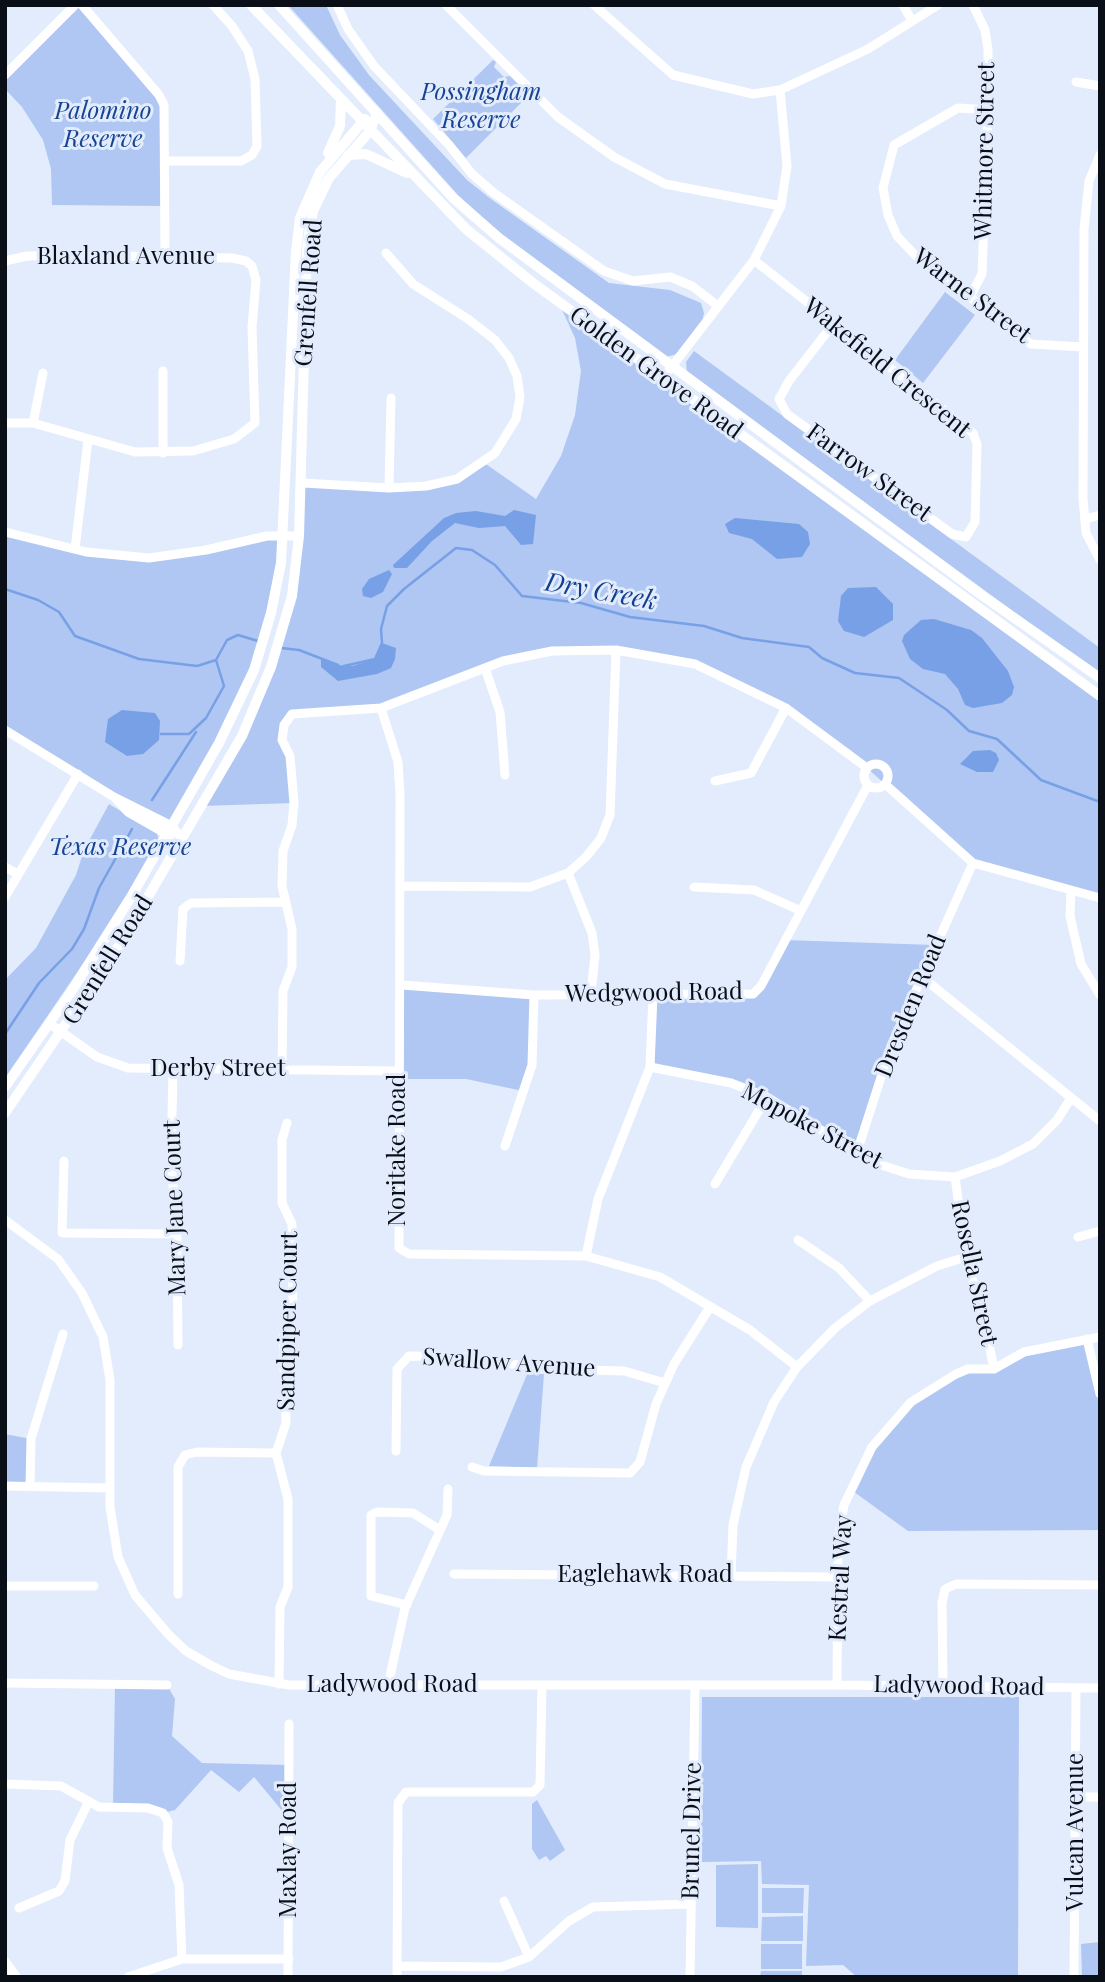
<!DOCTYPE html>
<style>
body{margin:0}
#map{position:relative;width:1105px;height:1982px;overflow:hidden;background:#e2ecfd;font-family:"Playfair Display",serif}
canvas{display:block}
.frame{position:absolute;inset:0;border:7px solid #090e17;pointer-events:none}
</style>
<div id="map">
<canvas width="1105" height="1982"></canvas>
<div class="frame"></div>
</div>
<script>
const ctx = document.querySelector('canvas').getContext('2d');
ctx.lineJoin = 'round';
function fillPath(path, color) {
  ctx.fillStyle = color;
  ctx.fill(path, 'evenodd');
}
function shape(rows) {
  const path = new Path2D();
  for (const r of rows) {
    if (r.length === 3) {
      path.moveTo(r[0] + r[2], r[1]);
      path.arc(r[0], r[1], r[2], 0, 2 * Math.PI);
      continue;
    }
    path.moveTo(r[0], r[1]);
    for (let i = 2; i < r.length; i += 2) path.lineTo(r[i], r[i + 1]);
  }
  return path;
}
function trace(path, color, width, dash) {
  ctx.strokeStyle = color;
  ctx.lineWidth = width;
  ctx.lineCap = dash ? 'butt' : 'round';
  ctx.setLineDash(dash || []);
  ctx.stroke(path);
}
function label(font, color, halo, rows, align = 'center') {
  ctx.font = font + ' "Playfair Display",serif';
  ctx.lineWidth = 6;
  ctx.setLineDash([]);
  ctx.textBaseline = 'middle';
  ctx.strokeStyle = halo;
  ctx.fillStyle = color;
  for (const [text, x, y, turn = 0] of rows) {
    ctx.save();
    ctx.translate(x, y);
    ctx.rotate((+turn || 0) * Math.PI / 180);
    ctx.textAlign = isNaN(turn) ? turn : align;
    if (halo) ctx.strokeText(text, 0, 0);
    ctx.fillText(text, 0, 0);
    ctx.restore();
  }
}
const green = shape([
 [75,5,82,5,159,95,166,206,52,205,51,169,43,140,22,107,5,89,5,75],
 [288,5,326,5,340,35,369,75,467,180,491,199,609,283,670,290,701,303,704,313,702,322,677,354,666,357,502,235,458,195],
 [493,60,496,62,494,67,504,77,510,76,529,95,466,158,433,119],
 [945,292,975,315,923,383,895,360],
 [558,301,1100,696,1100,899,973,863,867,768,786,708,695,664,616,650,552,651,485,668,381,708,292,714,284,725,294,803,201,806,256,704,285,624,303,483,389,488,457,479,483,462,536,499,561,456,575,415,581,371,575,338],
 [694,351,1100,648,1100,675,687,372,686,362],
 [5,533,69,548,169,556,284,535,258,658,172,826,5,730],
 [109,804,157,833,159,842,104,933,5,1078,5,980,36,948,76,875,84,850],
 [784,940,935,945,891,1046,857,1152,767,1097,731,1083,650,1067,653,995,753,994],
 [402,985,534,995,532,1065,523,1091,466,1079,398,1079],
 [1087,1339,1100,1394,1100,1530,908,1531,850,1489,872,1447,911,1402,956,1374,985,1370,1024,1352],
 [528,1372,544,1374,537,1468,489,1466],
 [5,1434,31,1439,30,1486,5,1486],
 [115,1684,167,1685,175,1699,172,1736,202,1763,288,1765,284,1813,254,1777,239,1792,211,1770,175,1810,163,1813,113,1808],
 [702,1697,1019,1697,1018,1977,857,1977,843,1965,806,1966,809,1885,762,1884,761,1861,701,1862],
 [537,1800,565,1850,550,1861,546,1856,539,1860,532,1849,532,1804],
 [758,1864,758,1928,716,1927,716,1865],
 [762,1888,804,1888,803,1913,762,1913],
 [803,1916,803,1941,761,1941,762,1917],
 [1100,1942,1100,1977,1082,1977,1081,1944],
 [761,1944,802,1944,802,1969,761,1969],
 [761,1971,802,1971,802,1977,760,1977]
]);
const water = shape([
 [514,510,536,515,533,544,521,545,505,526,479,528,455,523,432,541,407,568,394,568,393,565,444,518,456,513,476,511,505,516],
 [735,518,799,524,808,532,810,544,802,557,777,559,752,539,729,533,725,524],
 [389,570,392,574,383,592,371,598,363,596,362,589,369,579],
 [876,587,893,604,893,620,864,637,844,631,838,621,841,596,848,588],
 [934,619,971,630,982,638,1008,671,1014,687,1012,695,1002,703,973,708,965,705,958,689,945,674,923,669,910,659,902,641,904,635,921,620],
 [382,643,396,648,395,659,391,668,377,674,338,681,321,667,321,658,334,665,353,666,374,659],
 [122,710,155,713,160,721,159,740,143,754,127,756,105,742,108,719],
 [990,750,996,753,999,760,993,772,977,772,960,764,973,751]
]);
const stream = shape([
 [5,589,38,600,59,612,75,636,139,659,197,666,216,660,227,640,238,635,258,641],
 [281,648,299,650,338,665],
 [344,666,375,659,382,643,381,629,387,606,404,589,456,548,472,550,495,565,522,596,581,603,630,617,704,626,742,638,809,647,822,658,855,673,899,678,947,710,969,731,997,739,1041,780,1100,802],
 [161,734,189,734,206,718,224,686,216,660],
 [152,800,196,732],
 [5,1034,39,983,72,949,84,929,99,888,132,829]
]);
const minor = shape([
 [82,5,159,95,164,105,165,257],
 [337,5,348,29,374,66,449,145,472,174,494,193,604,271,633,281,670,277,692,286,718,306],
 [446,5,558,117,614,157,665,184,781,206],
 [594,5,673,75,753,94,780,90,868,49,938,5],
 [903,5,912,21],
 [5,75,75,5],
 [1076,82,1100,86],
 [988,110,958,108,894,145,883,188,888,215,897,236,915,255,1031,344,1083,347],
 [1100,155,1089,181,1084,229,1083,498,1086,533,1100,560],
 [166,161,241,161,252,155,257,146,255,79,248,51,232,26,213,5],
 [754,260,973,433,977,444,975,522,966,537,952,534,787,414,779,399,789,381,834,323],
 [5,261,27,256,67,255,232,258,246,261,252,266,256,280,252,327,255,423,234,439,193,451,135,452,33,423,5,423],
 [970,297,982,274,988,110,988,49,985,30,973,5],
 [163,371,163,453],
 [663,378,754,260,781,206,787,166,780,90],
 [33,423,43,373],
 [303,483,389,488,426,486,457,479,495,453,516,419,520,397,517,376,509,358,495,340,468,319,413,284,386,253],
 [389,488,391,398],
 [1085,519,1100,515],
 [5,532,86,552,149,558,206,550,267,536,299,536],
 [75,549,88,440],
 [485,668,500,712,505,775],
 [381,708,398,762,400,794,399,1248,409,1254,586,1256,660,1277,750,1330,797,1367],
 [5,730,114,797,172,826,182,839],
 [876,776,12],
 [715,781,751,773,786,708],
 [885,784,973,863,1100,898],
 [116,799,128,812,170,836],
 [5,867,18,874],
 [568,873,592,933,595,955,591,993],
 [402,886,530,887,568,873,586,857,601,838,610,815,616,650],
 [694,887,754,890,799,910],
 [1071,891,1070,916,1081,964,1100,995],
 [5,897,78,774],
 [180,961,183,909,191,903,286,902],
 [922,977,1100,1121],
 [402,985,534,995,753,994,761,986,868,785],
 [50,1024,97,1057,128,1068,398,1071],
 [650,1067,731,1083,767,1097,875,1163,909,1174,955,1177,1000,1161,1033,1144,1057,1120,1071,1098],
 [173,1070,171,1161,177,1234,178,1345],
 [282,1070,283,991,292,967,292,929,282,886,283,851,292,825,294,803,290,756,282,740,284,725,292,714,381,708,503,661,552,651,616,650,695,664,786,708,867,768],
 [505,1146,532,1065,534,995],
 [857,1152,891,1046,973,863],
 [64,1161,62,1233,177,1234],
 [955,1177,966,1257,984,1320,994,1369],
 [715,1184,767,1097],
 [5,1220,58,1259,82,1293,103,1337,110,1380,110,1507,118,1557,135,1595,168,1634,186,1651,212,1666,229,1674,289,1685,837,1685,1100,1688],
 [1078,1237,1100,1231],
 [798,1240,839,1268,870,1301],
 [586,1256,598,1199,650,1067,653,995],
 [1087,1339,1100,1394],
 [396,1451,397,1369,409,1356,469,1357,543,1369,624,1371,665,1383],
 [472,1467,484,1471,630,1473,640,1462,656,1404,674,1364,710,1307],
 [5,1486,109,1488],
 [30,1486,31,1439,63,1334],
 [454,1574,837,1577],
 [731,1576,733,1525,746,1467,774,1402,797,1367,835,1328,870,1301,937,1266,966,1257],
 [5,1586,94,1586],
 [178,1594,178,1467,185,1455,197,1452,276,1453],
 [407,1605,371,1596,371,1515,377,1512,413,1513,440,1530],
 [5,1683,167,1685],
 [279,1684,280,1607,288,1587,288,1499,276,1453,286,1423,283,1338,293,1313,292,1224,282,1203,282,1140,287,1123],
 [388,1685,405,1608,447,1515,448,1489],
 [837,1685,838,1539,844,1505,872,1447,911,1402,956,1374,968,1369,994,1369,1024,1352,1100,1337],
 [943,1687,942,1603,945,1589,956,1584,1100,1585],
 [5,1784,61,1786,99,1807,148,1808,163,1813,168,1822,167,1848,179,1885,182,1959],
 [1076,1797,1100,1797],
 [504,1901,529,1957],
 [19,1908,59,1891,65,1881,70,1840,88,1803],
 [397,1966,501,1967,529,1957,569,1921,593,1907,691,1904],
 [128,1977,182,1959,289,1959],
 [288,1977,289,1724],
 [397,1977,398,1803,406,1792,533,1792,540,1785,542,1685],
 [690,1977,695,1685],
 [1074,1977,1076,1688]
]);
const major = shape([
 [251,5,466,229,533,283,1100,696],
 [279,5,453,198,499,238,983,596,1100,678],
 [328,153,340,126,341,99],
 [348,155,366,154,407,173],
 [5,1087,71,992,131,897,219,743,254,670,271,613,281,563,296,251,300,218,320,172,365,119],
 [5,1113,122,941,242,736,271,667,292,596,299,536,307,249,310,228,313,211,329,178,370,131,377,113],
 [5,1962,16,1977]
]);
const parkNames = [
 ["Possingham",481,93],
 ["Reserve",481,121],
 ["Palomino",103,112],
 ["Reserve",103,140],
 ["Texas Reserve",120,848]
];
const streetNames = [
 ["Whitmore Street",985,151,-89],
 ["Blaxland Avenue",126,257],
 ["Grenfell Road",309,293,-86],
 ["Warne Street",972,296,37],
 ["Wakefield Crescent",887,368,39],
 ["Golden Grove Road",656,373,36],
 ["Farrow Street",869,473,36],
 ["Grenfell Road",108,960,-58],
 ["Wedgwood Road",654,993,-1],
 ["Dresden Road",911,1006,-68],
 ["Derby Street",218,1069],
 ["Mopoke Street",812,1126,28],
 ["Noritake Road",398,1150,-90],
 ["Mary Jane Court",175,1208,-92],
 ["Rosella Street",974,1273,78],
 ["Sandpiper Court",288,1321,-89],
 ["Swallow Avenue",509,1363,4],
 ["Eaglehawk Road",645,1575],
 ["Kestral Way",841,1578,-87],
 ["Ladywood Road",392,1685],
 ["Ladywood Road",959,1686,1],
 ["Brunel Drive",692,1831,-89],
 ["Vulcan Avenue",1076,1832,-90],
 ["Maxlay Road",289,1850,-90]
];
const waterNames = [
 ["Dry Creek",601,592,10]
];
fillPath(green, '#afc7f2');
fillPath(water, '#78a0e6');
trace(stream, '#78a0e6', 2.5);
trace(minor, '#fff', 9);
trace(major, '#fff', 10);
label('italic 24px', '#164394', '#e2ecfd', parkNames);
label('24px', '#090e17', '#e2ecfd', streetNames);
label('italic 26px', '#123e8f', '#e2ecfd', waterNames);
</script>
